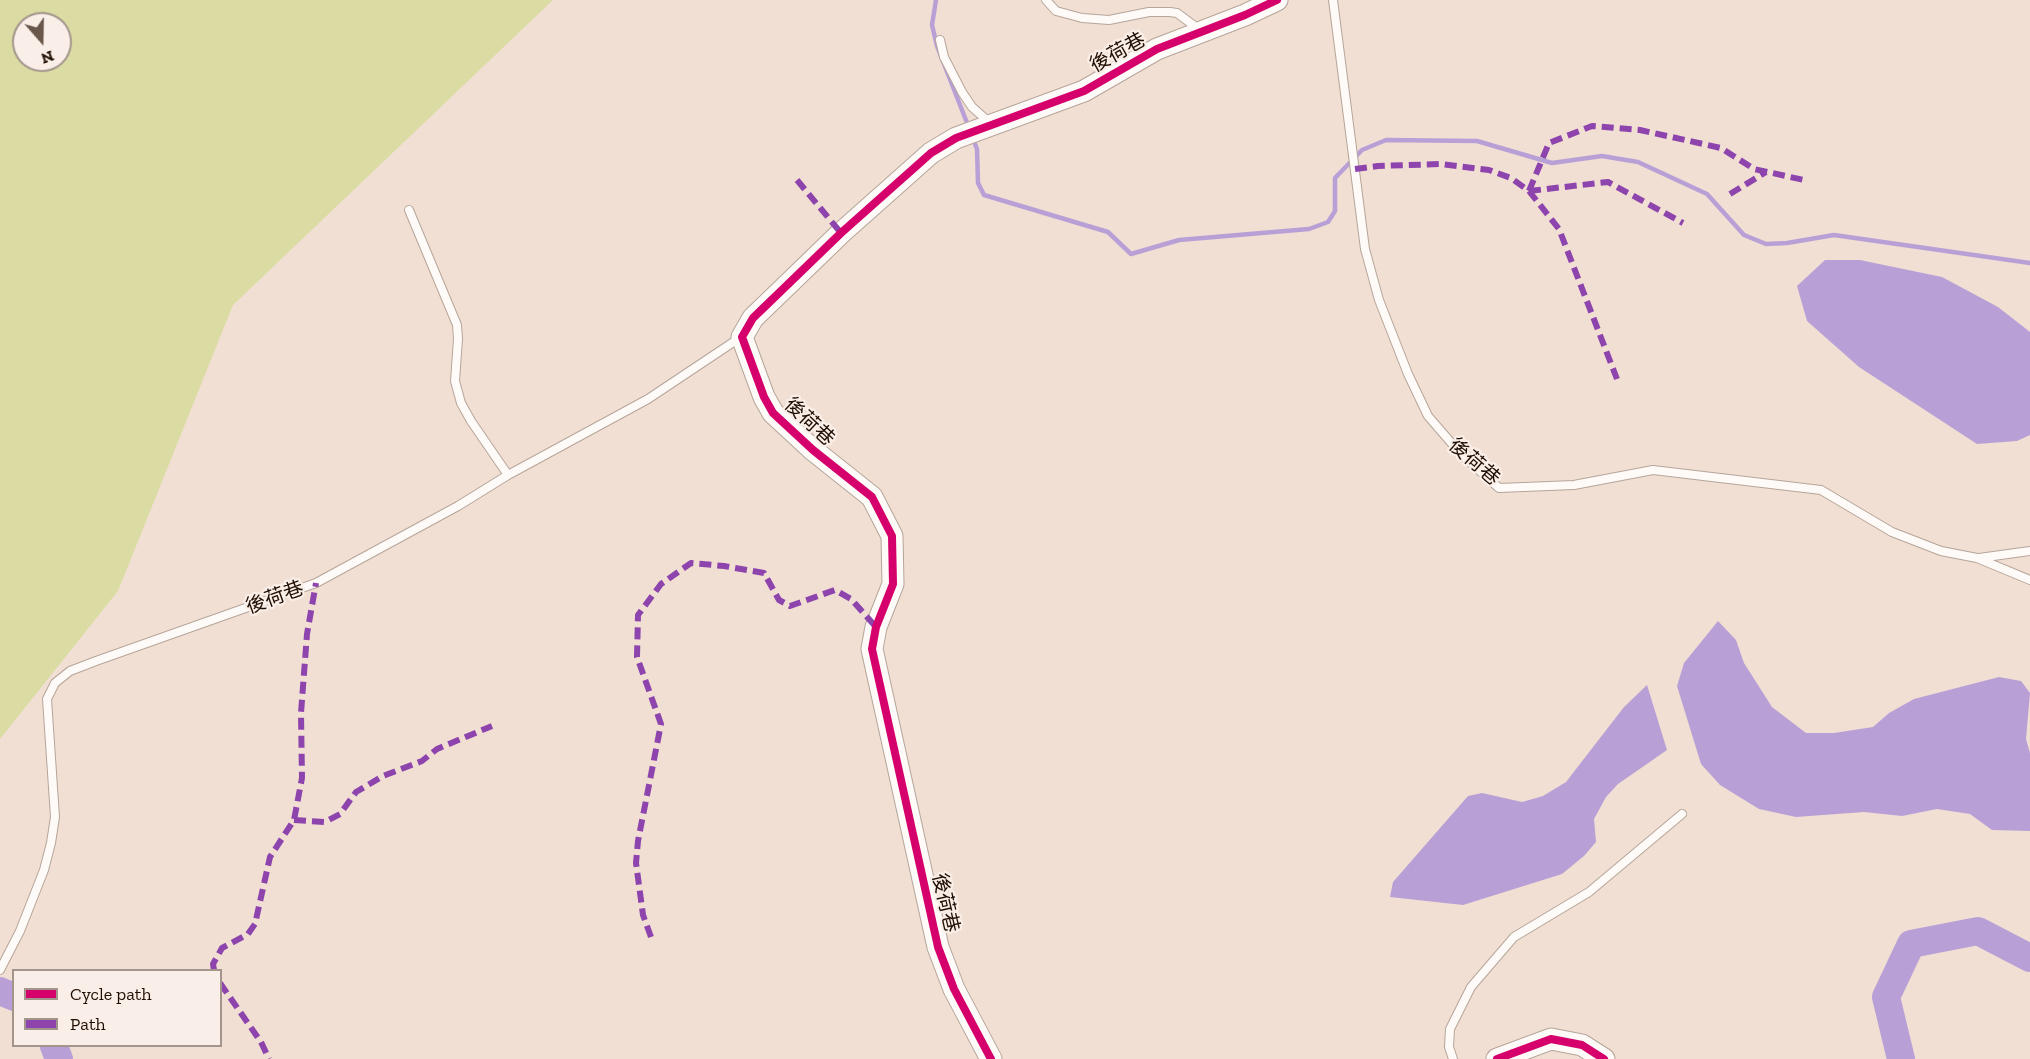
<!DOCTYPE html>
<meta charset="utf-8">
<style>
body{margin:0}
#map{position:relative;width:2030px;height:1059px;overflow:hidden;background:#f1dfd3;font-family:"Zilla Slab",serif}
canvas{display:block}
.legend{position:absolute;left:12px;top:969px;width:210px;height:78px;box-sizing:border-box;background:#faefe8;border:2px solid #a3958c;margin:0;padding:8px 10px;list-style:none;font-size:18px;color:#200e02}
.legend li{display:flex;align-items:center;gap:12px;height:30px}
.legend b{width:30px;border:2px solid #a3958c}
.north{position:absolute;left:12px;top:12px;width:60px;height:60px;box-sizing:border-box;background:#faefe8;border:2px solid #a3958c;border-radius:50%;rotate:160deg;font-size:16px;font-weight:700;line-height:24px;text-align:center;color:#200e02}
.north::after{content:'';display:block;margin:auto;width:21px;height:27px;background:#69574b;clip-path:polygon(50% 0,100% 100%,50% 72%,0 100%)}
</style>
<div id="map">
<canvas width="2030" height="1059"></canvas>
<ul class="legend">
<li><b style="height:8px;background:#d6006c"></b>Cycle path</li>
<li><b style="height:8px;background:#8e44ad"></b>Path</li>
</ul>
<div class="north">N</div>
</div>
<script>
const ctx = document.querySelector('canvas').getContext('2d');
ctx.lineJoin = 'round';
function fillPath(path, color) {
  ctx.fillStyle = color;
  ctx.fill(path, 'evenodd');
}
function shape(rows) {
  const path = new Path2D();
  for (const r of rows) {
    path.moveTo(r[0], r[1]);
    for (let i = 2; i < r.length; i += 2) path.lineTo(r[i], r[i + 1]);
  }
  return path;
}
function trace(path, color, width, dash) {
  ctx.strokeStyle = color;
  ctx.lineWidth = width;
  ctx.lineCap = dash ? 'butt' : 'round';
  ctx.setLineDash(dash || []);
  ctx.stroke(path);
}
function label(font, color, halo, rows, align = 'center') {
  ctx.font = font + ' "Zilla Slab","Noto Sans TC",serif';
  ctx.lineWidth = 4.5;
  ctx.setLineDash([]);
  ctx.textBaseline = 'middle';
  ctx.strokeStyle = halo;
  ctx.fillStyle = color;
  for (const [text, x, y, turn = 0] of rows) {
    ctx.save();
    ctx.translate(x, y);
    ctx.rotate((+turn || 0) * Math.PI / 180);
    ctx.textAlign = isNaN(turn) ? turn : align;
    if (halo) ctx.strokeText(text, 0, 0);
    ctx.fillText(text, 0, 0);
    ctx.restore();
  }
}
const green = shape([
 [0,0,553,0,233,305,118,591,0,739],
 [24,24,60,24,60,60,24,60]
]);
const water = shape([
 [1825,260,1860,260,1942,277,1998,307,2030,332,2030,435,2017,441,1977,444,1859,367,1807,321,1797,286],
 [1718,621,1736,640,1744,663,1772,707,1806,733,1834,733,1873,727,1889,713,1914,699,1999,677,2021,681,2030,693,2026,739,2030,753,2030,831,1992,830,1970,814,1937,809,1902,816,1864,812,1796,817,1759,809,1720,785,1701,764,1677,686,1684,663],
 [1647,685,1667,750,1618,784,1606,797,1594,819,1596,842,1584,856,1562,874,1463,905,1390,897,1393,882,1468,796,1482,793,1522,802,1543,796,1566,782,1624,707]
]);
const stream = shape([
 [936,0,932,25,937,46,969,128],
 [973,139,977,149,978,183,984,195,1108,232,1131,254,1179,240,1309,229,1328,222,1335,211,1335,178,1362,150,1386,140,1477,141,1552,163,1602,156,1638,162,1707,194,1744,235,1766,244,1787,243,1834,235,2030,263]
]);
const river = shape([
 [0,991,14,997],
 [54,1046,59,1059],
 [1901,1059,1886,997,1911,944,1978,931,2030,958]
]);
const lane = shape([
 [1046,0,1056,11,1082,18,1109,20,1149,12,1170,12,1177,13,1200,30],
 [1333,0,1365,249,1379,300,1408,374,1428,416,1460,453,1499,488,1574,485,1653,470,1821,490,1892,532,1941,551,1977,558,2030,580],
 [940,40,944,57,962,92,972,107,990,123],
 [409,210,457,325,458,339,455,381,461,403,471,421,508,475],
 [1979,558,2030,551],
 [0,970,20,931,44,870,51,843,55,817,47,699,55,683,70,671,96,661,316,583,458,506,508,475,648,399,741,337],
 [1453,1059,1449,1047,1450,1029,1471,987,1514,937,1589,892,1682,814]
]);
const secondary = shape([
 [991,1059,954,989,938,947,872,649,876,627,893,584,892,536,872,497,813,450,773,413,764,397,742,337,753,318,781,291,841,233,931,153,956,138,1084,91,1157,49,1245,15,1277,0],
 [1497,1059,1551,1039,1582,1045,1604,1059]
]);
const quiet = shape([
 [1355,169,1378,166,1441,164,1489,170,1511,178,1529,191,1559,229,1617,379],
 [797,180,841,233],
 [1529,191,1549,143,1592,126,1640,130,1721,148,1754,169,1804,180],
 [1529,191,1608,182,1683,223],
 [1730,194,1766,172],
 [294,820,325,822,340,814,356,792,383,776,422,761,437,749,492,726],
 [651,937,643,915,636,863,638,841,661,724,637,657,638,615,661,584,691,563,724,566,764,573,779,600,790,606,835,590,851,599,876,627],
 [214,970,213,964,222,948,248,934,255,924,270,857,294,820,302,778,301,713,307,634,316,583],
 [220,983,261,1042,269,1059]
]);
const cycleway = shape([
 [991,1059,954,989,938,947,872,649,876,627,893,584,892,536,872,497,813,450,773,413,764,397,742,337,753,318,781,291,841,233,931,153,956,138,1084,91,1157,49,1245,15,1277,0],
 [1497,1059,1551,1039,1582,1045,1604,1059]
]);
const streetNames = [
 ["後荷巷",1118,53,-29],
 ["後荷巷",809,422,43],
 ["後荷巷",1474,462,41],
 ["後荷巷",275,598,-20],
 ["後荷巷",945,903,77]
];
fillPath(green, '#dbdca3');
fillPath(water, '#b8a0d7');
trace(stream, '#b8a0d7', 4.5);
trace(river, '#b8a0d7', 28);
trace(lane, '#b6a599', 10);
trace(secondary, '#b6a599', 23);
trace(lane, '#fdfaf8', 8);
trace(secondary, '#fdfaf8', 21);
trace(quiet, '#8e44ad', 6, [12, 6]);
trace(cycleway, '#d6006c', 8);
label('20px', '#200e02', '#faefe8', streetNames);
</script>
